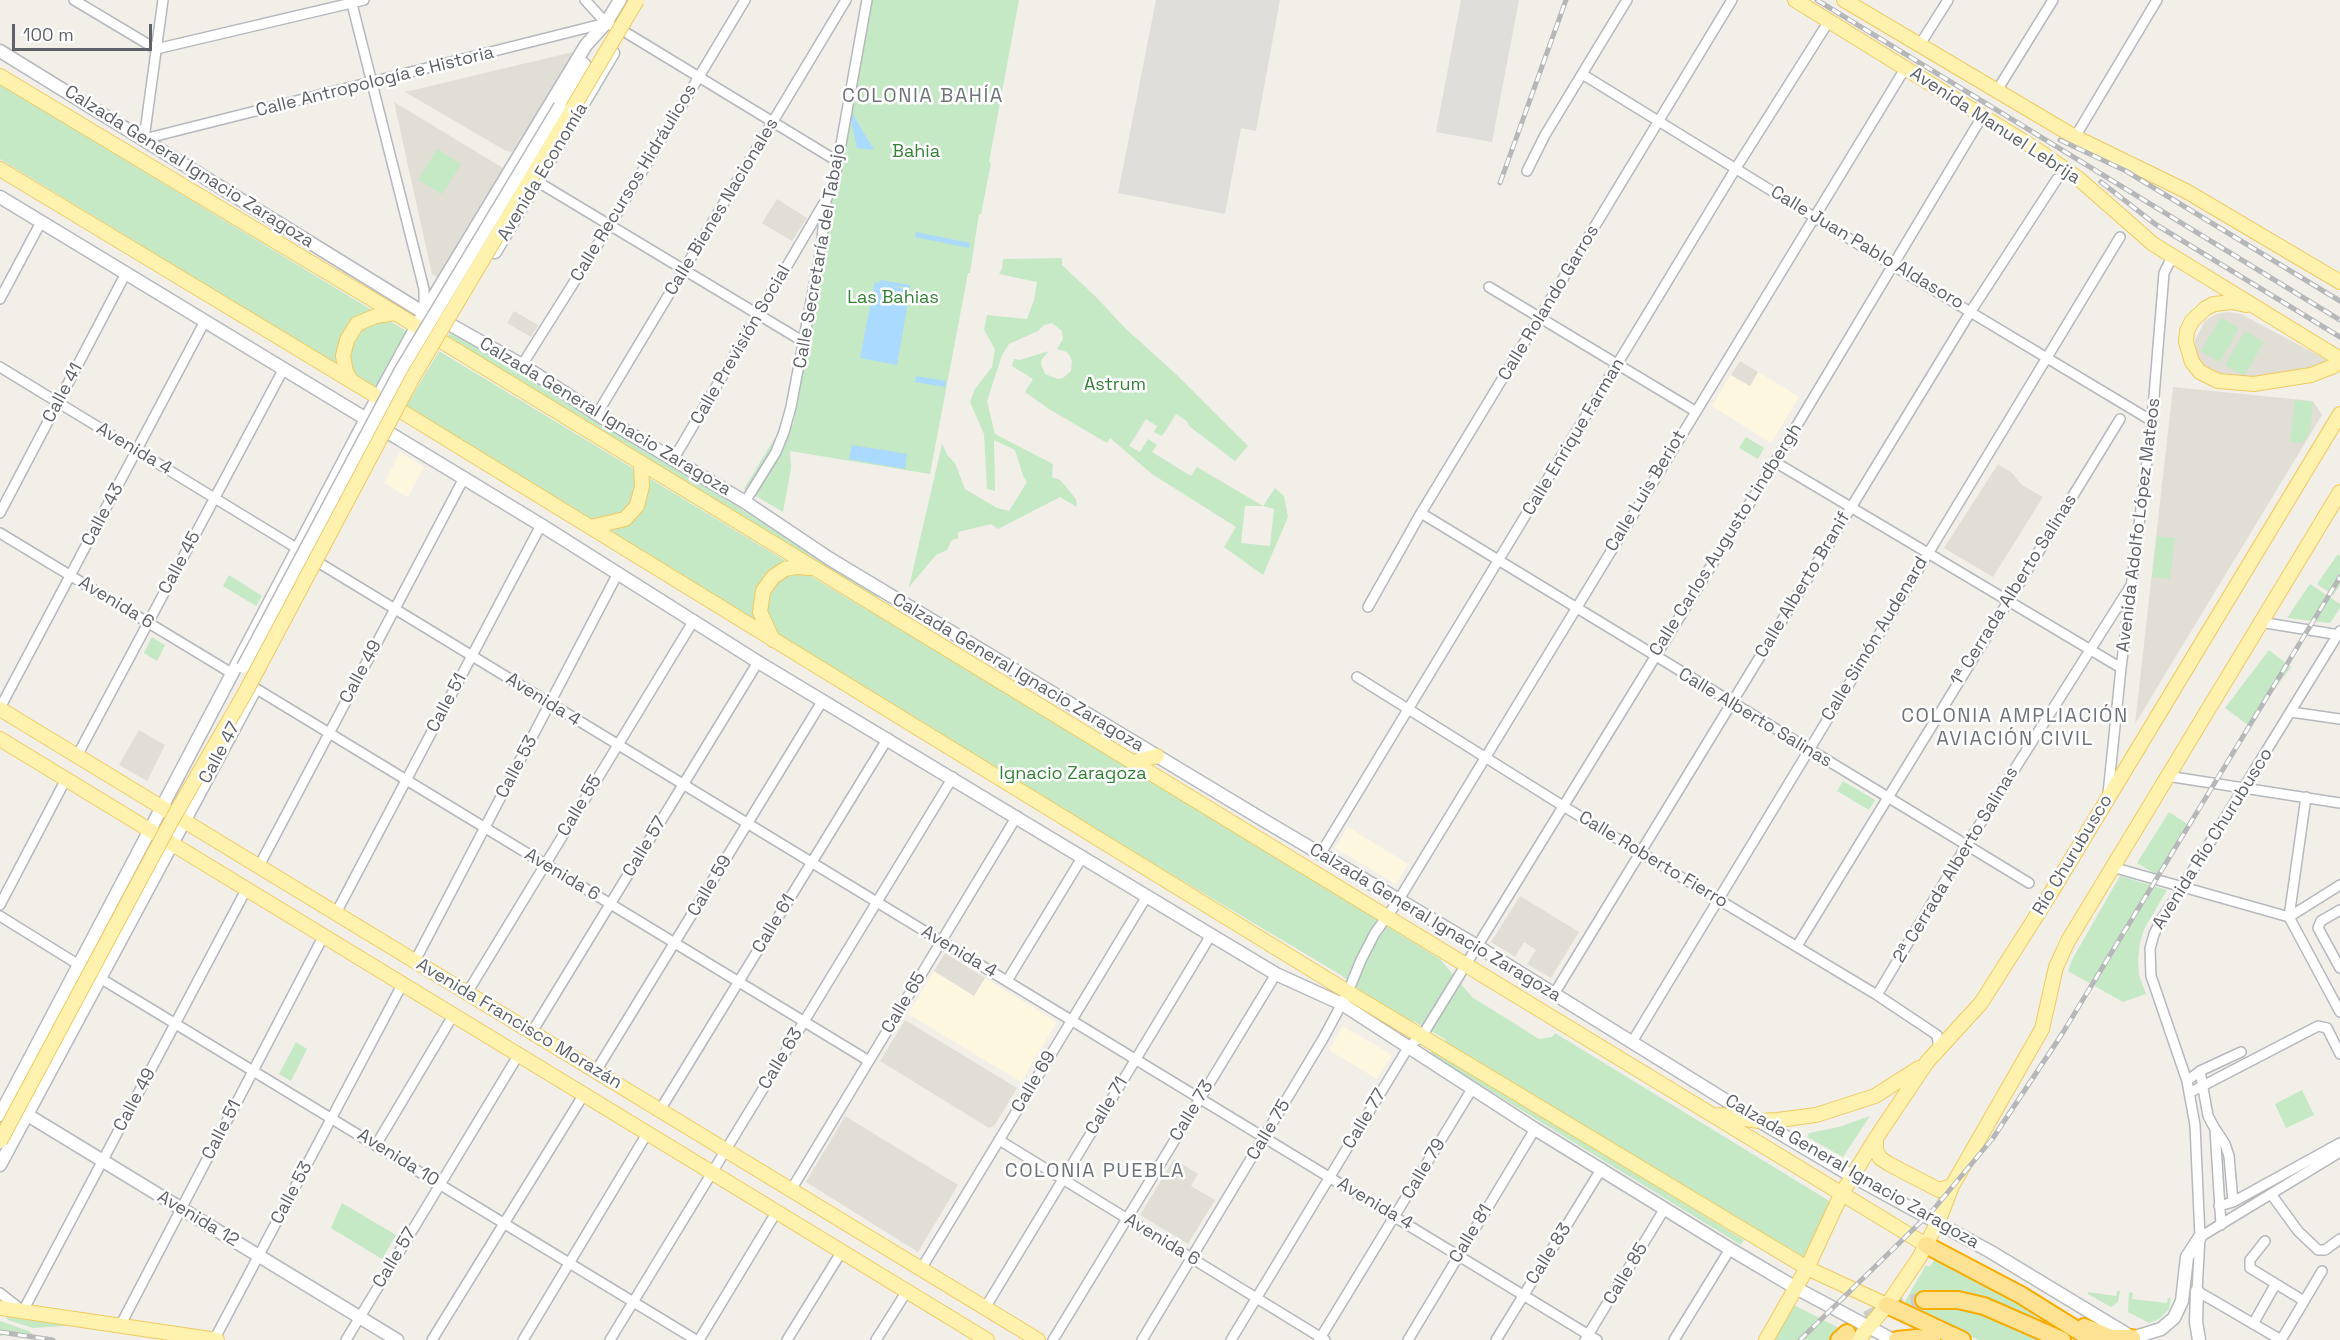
<!DOCTYPE html>
<meta charset="utf-8">
<style>
body{margin:0}
#map{position:relative;width:2340px;height:1340px;overflow:hidden;background:#f1efe8;font-family:"Space Grotesk",sans-serif}
canvas{display:block}
.scale{position:absolute;left:12px;top:24px;width:140px;height:27px;box-sizing:border-box;border:3px solid #5f6368;border-top:0;padding-left:8px;font-size:18px;line-height:21px;white-space:nowrap;color:#5f6368;-webkit-text-stroke:4px #fff;paint-order:stroke}
</style>
<div id="map">
<canvas width="2340" height="1340"></canvas>
<div class="scale">100 m</div>
</div>
<script>
const ctx = document.querySelector('canvas').getContext('2d');
ctx.lineJoin = 'round';
function fillPath(path, color) {
  ctx.fillStyle = color;
  ctx.fill(path, 'evenodd');
}
function shape(rows) {
  const path = new Path2D();
  for (const r of rows) {
    path.moveTo(r[0], r[1]);
    for (let i = 2; i < r.length; i += 2) path.lineTo(r[i], r[i + 1]);
  }
  return path;
}
function trace(path, color, width, dash) {
  ctx.strokeStyle = color;
  ctx.lineWidth = width;
  ctx.lineCap = dash ? 'butt' : 'round';
  ctx.setLineDash(dash || []);
  ctx.stroke(path);
}
function label(font, color, halo, rows, align = 'center') {
  ctx.font = font + ' "Space Grotesk",sans-serif';
  ctx.lineWidth = 5;
  ctx.setLineDash([]);
  ctx.textBaseline = 'middle';
  ctx.strokeStyle = halo;
  ctx.fillStyle = color;
  for (const [text, x, y, turn = 0] of rows) {
    ctx.save();
    ctx.translate(x, y);
    ctx.rotate((+turn || 0) * Math.PI / 180);
    ctx.textAlign = isNaN(turn) ? turn : align;
    if (halo) ctx.strokeText(text, 0, 0);
    ctx.fillText(text, 0, 0);
    ctx.restore();
  }
}
const commercial = shape([
 [1758,372,1799,397,1771,443,1712,406,1731,375,1750,386],
 [400,452,424,467,408,497,384,483],
 [1348,827,1408,864,1396,884,1335,848],
 [934,971,974,996,985,978,1057,1022,1021,1082,908,1014],
 [1343,1026,1392,1055,1377,1079,1329,1050]
]);
const industrial = shape([
 [1156,0,1280,0,1256,131,1241,128,1225,214,1118,193],
 [1461,0,1519,0,1492,142,1436,132]
]);
const education = shape([
 [573,52,575,55,512,152,506,151,405,92],
 [394,102,503,168,437,277,432,274],
 [777,199,807,218,792,241,762,223],
 [514,311,538,325,531,337,507,323],
 [2228,312,2241,314,2329,361,2308,371,2268,379,2212,374,2199,362,2196,353,2195,340,2205,321,2216,314],
 [1740,361,1758,372,1750,386,1731,375],
 [2173,387,2313,401,2322,415,2135,724],
 [1998,464,2012,473,2022,485,2043,497,1993,577,1944,548],
 [139,730,165,745,147,781,119,765],
 [1520,896,1579,932,1551,978,1527,964,1536,950,1524,942,1515,957,1491,942],
 [945,953,985,978,974,996,934,971],
 [905,1020,1017,1088,995,1125,989,1128,880,1061],
 [845,1116,958,1185,918,1252,806,1182],
 [1174,1159,1198,1174,1191,1186,1215,1200,1188,1244,1140,1215]
]);
const green = shape([
 [872,0,1019,0,989,162,991,163,981,214,979,214,970,273,968,273,930,474,790,451,791,468,783,512,744,489,776,436,793,425,829,214],
 [0,84,408,332,375,388,0,159],
 [437,149,461,164,442,194,418,180],
 [1062,258,1062,265,1096,297,1126,329,1177,375,1248,446,1235,461,1189,426,1187,421,1176,414,1162,436,1154,432,1157,426,1146,419,1129,446,1140,452,1148,439,1157,445,1152,452,1191,476,1197,467,1263,506,1245,506,1241,543,1270,546,1274,509,1263,506,1275,488,1284,496,1288,517,1263,575,1224,547,1236,527,1152,474,1110,438,1107,443,1049,409,1025,392,1033,379,1012,366,1014,359,1020,360,1049,351,1042,359,1041,364,1045,374,1058,379,1063,378,1071,371,1072,361,1070,356,1067,352,1057,349,1063,339,1062,331,1052,323,1044,325,1038,331,1009,344,1002,355,987,401,995,434,1053,464,1052,477,1060,480,1066,487,1076,499,1077,507,1060,497,998,529,991,524,958,532,958,538,952,540,947,550,936,555,909,587,942,444,948,456,955,463,965,489,997,508,1009,511,1027,482,1023,476,1015,450,994,440,995,491,987,489,984,434,970,402,975,389,992,367,995,349,984,330,987,315,1027,319,1034,300,1037,282,999,274,1002,269,1003,259],
 [2221,317,2239,328,2220,362,2201,351],
 [2245,331,2264,342,2244,376,2225,365],
 [450,333,514,368,764,523,887,596,875,597,857,588,447,338],
 [439,351,834,590,1136,770,1440,959,1472,997,1539,1039,1552,1037,1555,1033,1831,1202,1804,1257,1448,1050,1445,1039,1415,1022,1386,1011,1341,975,1055,805,759,622,403,411],
 [2295,400,2313,402,2310,432,2303,443,2290,442],
 [1746,437,1764,448,1758,459,1739,448],
 [2157,536,2175,538,2170,579,2152,577],
 [2338,554,2340,556,2340,585,2333,595,2317,584],
 [229,575,262,596,256,606,223,586],
 [2310,584,2340,604,2340,608,2330,623,2287,618],
 [152,637,165,645,157,661,144,653],
 [2269,650,2291,667,2248,725,2225,708],
 [1843,781,1875,800,1869,810,1837,791],
 [2169,812,2189,825,2157,875,2137,863],
 [2120,876,2167,890,2144,929,2140,943,2138,960,2139,975,2146,994,2123,1002,2068,971,2073,958],
 [296,1042,307,1049,291,1081,279,1074],
 [1433,1049,1744,1240,1742,1243,1741,1245,1430,1054],
 [2302,1090,2314,1115,2286,1128,2275,1104],
 [1870,1116,1843,1157,1807,1137,1809,1133,1839,1127],
 [342,1203,396,1235,382,1259,331,1228],
 [1935,1258,2003,1295,2062,1333,1922,1294,1909,1297,1927,1308,1949,1307,1983,1314,2045,1340,1979,1340,1903,1305,1926,1265,1930,1267],
 [2117,1291,2120,1291,2118,1302,2111,1307,2088,1294,2088,1292,2116,1296],
 [2129,1292,2133,1293,2132,1299,2167,1303,2168,1298,2171,1298,2169,1309,2159,1319,2149,1323,2128,1312],
 [1794,1305,1841,1329,1829,1340,1773,1340],
 [6,1317,64,1324,65,1326,33,1328,8,1320],
 [0,1321,29,1331,32,1334,12,1333,0,1336]
]);
const water = shape([
 [852,113,874,150,857,148,851,120],
 [916,232,970,243,969,248,915,237],
 [880,280,910,285,910,288,888,285,910,290,897,365,860,358,875,282,879,283],
 [916,376,946,381,945,387,915,382],
 [852,445,907,454,905,469,849,459]
]);
const highwayTunnel = shape([
 [1847,1333,1865,1320,1893,1306,1924,1300]
]);
const street = shape([
 [74,0,156,49,364,0],
 [163,0,144,139,606,23],
 [351,0,424,289,424,313],
 [585,0,606,23,625,32,837,161],
 [1919,46,1948,0],
 [1582,74,1892,265,2152,421],
 [1996,92,2053,0],
 [2075,137,2157,0],
 [1527,171,1545,135,1627,0],
 [538,182,804,342],
 [1489,287,1695,411],
 [0,299,41,222],
 [522,365,610,225,745,0],
 [0,367,298,549],
 [597,414,846,0],
 [673,460,824,203],
 [1775,462,2121,668],
 [745,502,776,452,784,432,791,407,821,248,826,200,834,183,867,0],
 [0,513,126,273],
 [1421,513,2029,883],
 [0,533,233,674],
 [321,564,1597,1340],
 [1368,607,1421,513,1732,0],
 [2260,622,2340,635],
 [1357,677,1563,806,1877,995,1937,1035,1939,1049],
 [255,688,869,1061],
 [0,708,205,321],
 [2291,712,2340,719],
 [77,756,283,370],
 [2167,776,2340,803],
 [2108,794,2121,668,2152,421,2164,273,2169,263,2177,258],
 [2306,797,2289,917,2340,1012],
 [1321,853,1736,168,1829,21],
 [259,866,464,478],
 [2112,867,2289,917],
 [0,905,66,779],
 [2340,910,2321,921,2318,928,2340,968],
 [336,913,541,525],
 [0,916,79,965],
 [2289,917,2340,885],
 [1797,946,2120,419],
 [415,961,618,573],
 [100,978,696,1340],
 [1007,981,1083,856],
 [467,993,694,620],
 [1554,994,1971,311,2057,179],
 [1877,995,1966,846,2130,587],
 [532,1032,758,662],
 [1632,1042,2120,237],
 [596,1071,823,700],
 [2200,1071,2208,1116,2215,1129,2221,1225],
 [2187,1081,2200,1071,2241,1052],
 [2189,1093,2318,1026,2327,1028,2340,1054],
 [660,1110,888,738],
 [2216,1130,2225,1144,2229,1156,2233,1202],
 [999,1140,1325,1340],
 [376,1145,454,1014],
 [791,1190,1017,816],
 [2271,1194,2298,1231,2318,1250,2325,1250,2340,1239],
 [2219,1206,2233,1202,2340,1143],
 [2200,1237,2340,1152],
 [2265,1241,2250,1260,2250,1268,2304,1301],
 [921,1269,1147,896],
 [0,1293,23,1311,247,888],
 [985,1308,1211,935],
 [2253,1324,2275,1285],
 [120,1326,324,935],
 [214,1340,403,983],
 [346,1340,519,1054],
 [432,1340,584,1094],
 [523,1340,648,1132],
 [610,1340,953,777],
 [699,1340,777,1211],
 [787,1340,842,1251],
 [876,1340,907,1291],
 [1053,1340,1276,974],
 [1142,1340,1324,1037,1348,992,1361,960,1375,933,1398,901,1906,67],
 [1231,1340,1409,1046,1422,1036,1775,462,1983,115],
 [1319,1340,1472,1089],
 [1408,1340,1535,1129],
 [1496,1340,1602,1168],
 [1585,1340,1665,1208],
 [1674,1340,1730,1249],
 [2281,1340,2197,1291,2200,1237,2195,1125,2187,1081,2151,976,2150,949,2154,934,2161,920,2182,888,2340,631],
 [2281,1340,2322,1271]
]);
const secondary = shape([
 [0,51,424,313,451,325,522,365,597,414,745,502,830,559,1275,827,1477,946,1759,1121,1852,1176,1991,1252,2133,1338],
 [560,106,584,64],
 [0,197,541,525,758,662,1211,935,1276,974,1342,1004,1535,1129,1730,1249,1796,1288,1893,1340],
 [495,252,613,53],
 [21,1111,397,1340],
 [0,1115,366,419,424,313,586,45,606,23,620,0],
 [0,1165,253,693],
 [2197,1291,2196,1322,2199,1340],
 [2132,1338,2161,1329,2174,1318,2182,1301,2187,1257,2200,1237]
]);
const primary = shape([
 [1795,0,2039,151,2079,179,2153,244,2340,359],
 [1844,0,2075,137,2186,191,2340,282],
 [0,76,395,313,1926,1245],
 [0,169,401,411,1348,992,1807,1268,1887,1305],
 [2246,305,2232,302,2214,304,2206,308,2192,321,2187,331,2186,342,2192,362,2200,372,2218,381,2254,384,2311,375,2334,366],
 [351,381,346,372,343,356,347,340,357,324,376,316,395,313],
 [591,527,625,519,637,506,642,486,641,464],
 [773,640,760,612,763,591,773,577,785,569,796,567,811,568],
 [0,709,1038,1340],
 [0,739,987,1340],
 [1133,762,1157,756],
 [1719,1115,1759,1121,1778,1120,1816,1115,1875,1096,1919,1068],
 [1876,1138,1876,1150,1880,1158,1889,1164,1939,1190,1952,1186],
 [0,1308,217,1340],
 [1766,1340,1807,1268,1842,1193,1876,1138,1927,1062,1981,1003,2049,896,2340,414],
 [1858,1340,1887,1305,1919,1258,1938,1222,1952,1186,2042,1029,2056,967,2068,941,2340,492]
]);
const highway = shape([
 [1926,1245,2021,1295,2093,1340],
 [1924,1300,1958,1300,1984,1306,2062,1340],
 [1887,1305,1962,1340],
 [2084,1327,2111,1338,2132,1338],
 [1839,1340,1847,1333],
 [1897,1340,1917,1338,1932,1340]
]);
const rail = shape([
 [1817,0,2340,320],
 [2060,140,2126,171,2340,301],
 [2101,182,2155,224,2340,337],
 [1500,183,1566,0],
 [0,1332,53,1340],
 [1800,1340,1933,1210,1993,1138,2062,1034,2340,577]
]);
const secondaryBridge = shape([
 [243,667,401,370,560,106]
]);
const primaryBridge = shape([
 [0,1141,173,818,245,693,413,377,637,0]
]);
const streetNames = [
 ["Calle Antropología e Historia",375,82,-14],
 ["Avenida Manuel Lebrija",1995,126,33],
 ["Calzada General Ignacio Zaragoza",189,167,32],
 ["Avenida Economía",543,172,-59],
 ["Calle Recursos Hidráulicos",634,183,-59],
 ["Calle Bienes Nacionales",722,207,-59],
 ["Calle Juan Pablo Aldasoro",1867,248,31],
 ["Calle Secretaría del Tabajo",820,256,-80],
 ["Calle Rolando Garros",1549,303,-59],
 ["Calle Previsión Social",741,345,-60],
 ["Calle 41",63,393,-62],
 ["Calzada General Ignacio Zaragoza",605,417,31],
 ["Calle Enrique Farman",1574,437,-59],
 ["Avenida 4",134,449,31],
 ["Calle Luis Beriot",1646,491,-59],
 ["Calle 43",103,515,-62],
 ["Avenida Adolfo López Mateos",2139,525,-83],
 ["Calle Carlos Augusto Lindbergh",1726,540,-58],
 ["Calle 45",180,563,-62],
 ["Calle Alberto Branif",1803,585,-59],
 ["1ª Cerrada Alberto Salinas",2014,590,-58],
 ["Avenida 6",116,603,31],
 ["Calle Simón Audenard",1875,639,-59],
 ["Calle 49",361,672,-62],
 ["Calzada General Ignacio Zaragoza",1018,673,31],
 ["Avenida 4",543,700,32],
 ["Calle 51",447,703,-62],
 ["Calle Alberto Salinas",1755,718,31],
 ["Calle 47",220,753,-62],
 ["Calle 53",517,767,-62],
 ["Calle 55",580,806,-59],
 ["Avenida Río Churubusco",2213,839,-58],
 ["Calle 57",645,847,-59],
 ["Río Churubusco",2073,855,-59],
 ["Calle Roberto Fierro",1653,860,31],
 ["2ª Cerrada Alberto Salinas",1956,865,-59],
 ["Avenida 6",562,875,31],
 ["Calle 59",710,886,-59],
 ["Calzada General Ignacio Zaragoza",1435,923,31],
 ["Calle 61",774,924,-59],
 ["Avenida 4",959,952,31],
 ["Calle 65",904,1003,-59],
 ["Avenida Francisco Morazán",519,1024,31],
 ["Calle 63",781,1059,-59],
 ["Calle 69",1034,1082,-59],
 ["Calle 49",135,1100,-62],
 ["Calle 71",1107,1106,-59],
 ["Calle 73",1192,1111,-59],
 ["Calle 77",1365,1119,-59],
 ["Calle 51",222,1130,-63],
 ["Calle 75",1269,1130,-59],
 ["Avenida 10",398,1158,32],
 ["Calle 79",1424,1169,-59],
 ["Calzada General Ignacio Zaragoza",1852,1172,30],
 ["Calle 53",292,1193,-62],
 ["Avenida 4",1375,1204,31],
 ["Avenida 12",198,1219,31],
 ["Calle 81",1471,1234,-59],
 ["Avenida 6",1162,1240,31],
 ["Calle 83",1549,1254,-58],
 ["Calle 57",395,1258,-59],
 ["Calle 85",1626,1274,-59]
];
const parkNames = [
 ["Bahia",916,152],
 ["Las Bahias",893,298],
 ["Astrum",1115,385],
 ["Ignacio Zaragoza",1073,774]
];
const neighbourhoodNames = [
 ["COLONIA BAHÍA",923,97],
 ["COLONIA AMPLIACIÓN",2015,717],
 ["AVIACIÓN CIVIL",2015,740],
 ["COLONIA PUEBLA",1095,1172]
];
fillPath(commercial, '#fef7e0');
fillPath(industrial, '#e0deda');
fillPath(education, '#e1ded6');
fillPath(green, '#c5e8c5');
fillPath(water, '#aadaff');
trace(highwayTunnel, '#ccccc8', 16, [16, 8]);
trace(street, '#b5b8bc', 12);
trace(secondary, '#b6babf', 15);
trace(primary, '#f2c960', 16);
trace(highway, '#f9ab00', 20);
trace(street, '#fff', 9);
trace(secondary, '#fff', 12);
trace(primary, '#fff2af', 14);
trace(highway, '#fde293', 16);
trace(rail, '#b6b7b8', 5);
trace(rail, '#fff', 3, [9]);
trace(secondaryBridge, '#b6babf', 15, []);
trace(primaryBridge, '#f2c960', 16, []);
trace(secondaryBridge, '#fff', 12);
trace(primaryBridge, '#fff2af', 14);
label('18px', '#5f6368', '#fff', streetNames);
label('18px', '#348238', '#fff', parkNames);
ctx.letterSpacing = '1.5px';
label('20px', '#70757a', '#fff', neighbourhoodNames);
ctx.letterSpacing = '0px';
</script>
